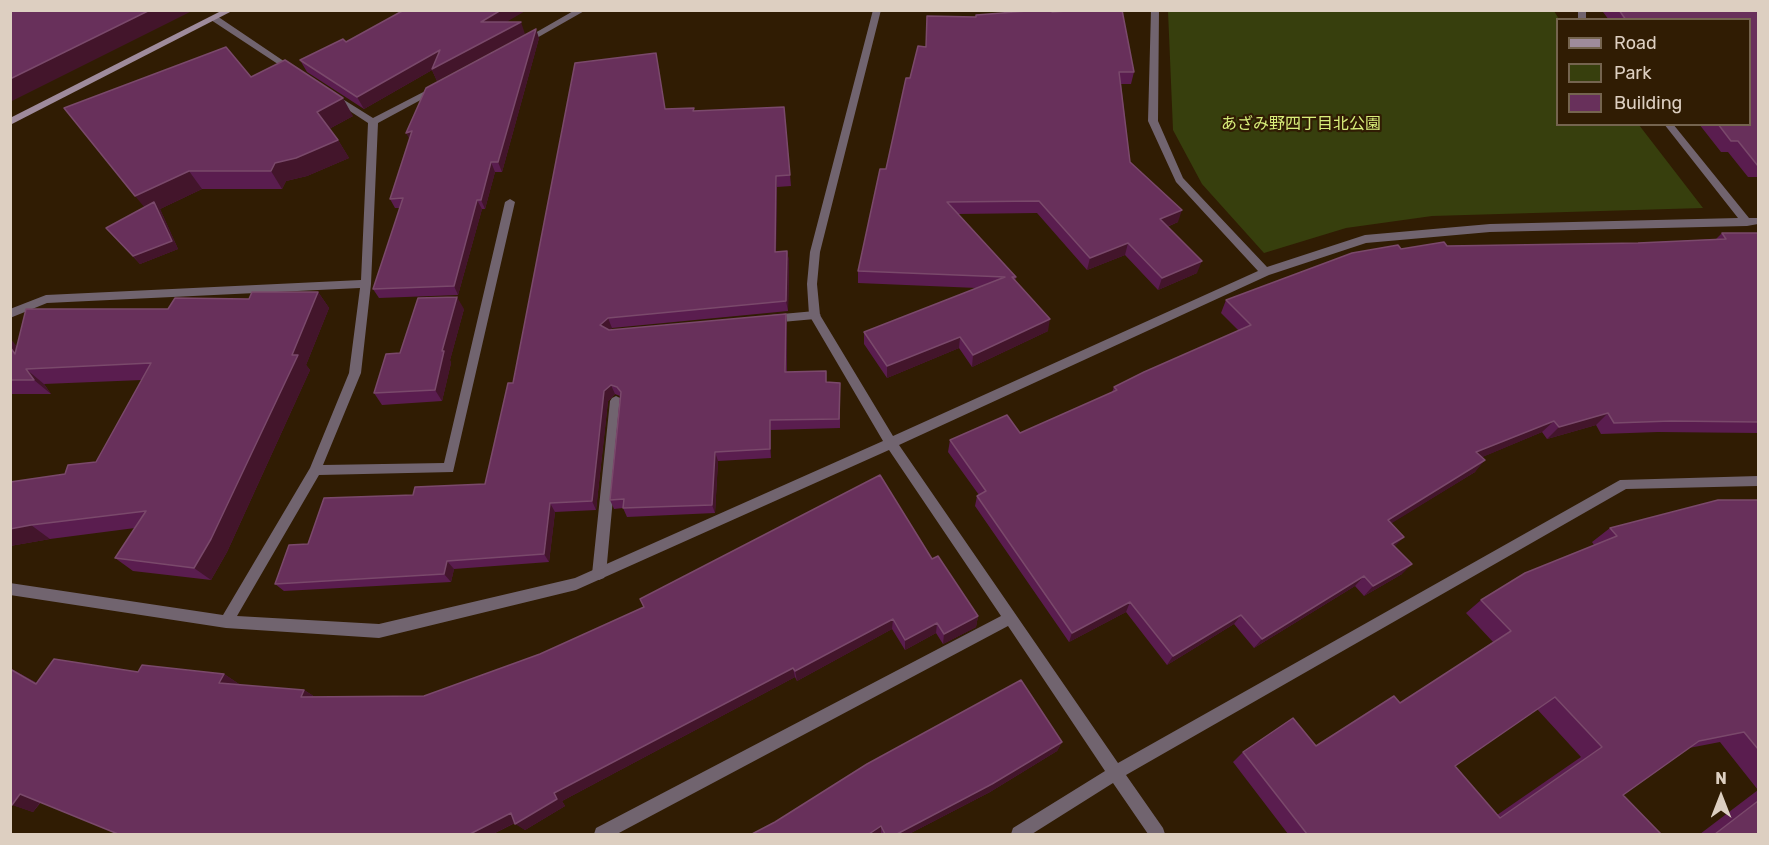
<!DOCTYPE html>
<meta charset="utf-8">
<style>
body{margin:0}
#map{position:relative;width:1769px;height:845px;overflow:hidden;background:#301c03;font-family:Rubik,sans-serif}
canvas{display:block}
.frame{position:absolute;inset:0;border:12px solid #ddcfc1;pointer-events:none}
.legend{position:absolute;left:1556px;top:18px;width:195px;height:108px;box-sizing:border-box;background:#301c03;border:2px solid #75644f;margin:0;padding:8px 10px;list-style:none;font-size:18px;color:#ddcfc1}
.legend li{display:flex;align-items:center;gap:12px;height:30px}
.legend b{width:30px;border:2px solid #75644f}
.north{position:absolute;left:1691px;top:767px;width:60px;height:60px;-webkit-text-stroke:4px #301c03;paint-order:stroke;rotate:0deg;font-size:16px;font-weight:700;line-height:24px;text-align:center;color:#ddcfc1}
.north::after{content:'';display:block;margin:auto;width:21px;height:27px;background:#ddcfc1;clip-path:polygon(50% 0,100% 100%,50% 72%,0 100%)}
</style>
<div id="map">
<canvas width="1769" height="845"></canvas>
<div class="frame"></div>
<ul class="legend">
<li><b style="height:8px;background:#9f8b9c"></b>Road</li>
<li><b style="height:16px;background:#373f0d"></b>Park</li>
<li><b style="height:16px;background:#68305b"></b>Building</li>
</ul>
<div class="north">N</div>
</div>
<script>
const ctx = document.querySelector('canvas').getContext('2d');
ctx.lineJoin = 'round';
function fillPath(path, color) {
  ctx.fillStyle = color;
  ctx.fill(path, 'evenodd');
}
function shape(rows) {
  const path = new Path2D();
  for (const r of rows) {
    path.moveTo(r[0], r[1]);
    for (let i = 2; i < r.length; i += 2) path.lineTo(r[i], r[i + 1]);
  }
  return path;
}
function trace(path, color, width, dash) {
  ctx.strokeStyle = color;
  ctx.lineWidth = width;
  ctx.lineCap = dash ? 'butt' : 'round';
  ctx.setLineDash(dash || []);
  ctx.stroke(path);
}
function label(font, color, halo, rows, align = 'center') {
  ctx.font = font + ' Rubik,"Noto Sans JP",sans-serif';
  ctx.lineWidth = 4.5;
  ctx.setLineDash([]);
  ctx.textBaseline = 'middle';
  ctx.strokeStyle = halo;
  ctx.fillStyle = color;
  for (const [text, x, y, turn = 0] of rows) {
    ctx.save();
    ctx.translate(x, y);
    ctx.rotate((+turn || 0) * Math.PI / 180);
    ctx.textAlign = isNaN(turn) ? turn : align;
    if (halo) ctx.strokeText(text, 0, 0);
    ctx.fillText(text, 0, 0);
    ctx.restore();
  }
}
const green = shape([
 [1168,11,1554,11,1559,19,1558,124,1639,125,1703,208,1432,216,1346,228,1264,253,1202,184,1173,130]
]);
const lane = shape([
 [815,311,821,315,815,319,771,323,765,319,771,315,815,311],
 [616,396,620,398,622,401,606,574,604,578,599,580,594,578,592,574,610,401,612,398,616,396]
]);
const street = shape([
 [575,10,586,10,528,43,521,41,575,10],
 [873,10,881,10,820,252,817,284,820,315,893,436,1258,271,1176,182,1148,121,1151,10,1159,10,1158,121,1183,178,1267,267,1365,235,1490,224,1738,218,1664,124,1673,124,1749,218,1758,218,1758,224,1747,226,1490,232,1366,243,1269,275,899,445,1118,763,1620,480,1758,476,1758,486,1626,489,1126,775,1163,828,1165,834,1148,834,1113,783,1032,834,1011,834,1013,828,1105,771,1008,626,617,834,594,834,596,828,1001,616,889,450,576,590,379,638,226,628,10,595,10,583,223,615,310,468,349,373,360,288,47,303,10,318,10,309,46,295,361,280,368,123,330,98,328,96,333,93,373,118,433,87,436,86,441,89,378,123,371,284,361,373,323,465,444,463,505,202,510,199,515,202,453,472,319,475,237,616,379,624,575,578,883,441,809,315,807,284,810,252,873,10],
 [1578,10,1586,10,1586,20,1578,20,1578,10],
 [214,15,217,16,297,70,296,72,290,72,211,20,210,18,214,15]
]);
const secondary = shape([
 [223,10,234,10,10,125,10,118,223,10]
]);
const wall = shape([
 [1604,10,1758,10,1758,177,1748,177,1728,152,1721,152,1699,124,1749,124,1749,20,1609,20,1603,12],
 [1052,12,1134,72,1131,84,1121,84,1130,162,1178,222,1167,227,1197,273,1158,290,1125,255,1087,270,1037,213,958,214,1016,277,1015,281,1048,331,972,367,959,348,887,378,864,344,864,332,977,288,858,283,858,271,910,78,926,47],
 [507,22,437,81,432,70,364,109,307,72,300,60,346,42],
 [539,38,502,172,495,172,485,209,482,209,458,295,379,298,373,289,400,208,395,208,390,199],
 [656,53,665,109,694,108,694,111,784,107,791,186,777,187,776,252,787,251,789,261,788,311,612,328,609,330,786,314,787,324,787,372,827,382,840,392,840,428,771,430,771,458,718,461,715,513,627,517,623,508,614,509,610,500,620,396,615,394,608,401,596,510,555,512,549,562,454,569,451,582,284,591,275,584,308,544,413,495,485,484,513,383],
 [251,77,353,116,329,129,338,140,349,158,307,176,286,181,282,189,202,189,160,209,178,249,140,264,106,228,145,208],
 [1722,233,1758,233,1758,433,1658,432,1601,434,1596,425,1547,439,1542,432,1482,457,1475,472,1391,523,1395,546,1402,574,1364,596,1355,586,1254,648,1234,624,1167,665,1126,612,1069,642,975,506,977,496,979,495,948,452,950,440,1020,433,1112,392,1114,387,1239,331,1221,313,1226,300,1401,249,1447,246,1638,243,1716,239],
 [318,292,329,308,306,365,310,370,227,552,211,580,133,571,115,558,135,528,50,539,10,546,10,482,65,474,96,462,142,380,44,384,51,394,10,394,10,338,12,340,11,340,17,347,168,309,249,299],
 [464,309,450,360,451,363,442,401,382,405,374,393,400,353],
 [1758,500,1758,834,1700,834,1758,790,1720,742,1689,748,1623,795,1661,834,1288,834,1233,762,1243,752,1316,746,1400,703,1493,642,1466,613,1481,600,1594,545,1592,542,1610,528],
 [1537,709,1581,757,1497,815,1455,766],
 [932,559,978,616,976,627,943,644,936,633,905,650,892,629,797,681,795,677,562,801,565,806,525,830,515,823,493,834,41,802,33,812,10,804,10,668,37,683,138,672,224,674,239,684,238,685,304,690,315,697,424,696],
 [1062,742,1057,751,990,792,909,834,882,834,881,833,752,834]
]);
const shadedWall = shape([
 [150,10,194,10,10,102,10,79],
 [501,10,527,10,486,34,481,22],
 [521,22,525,34,437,81,432,70,364,109,357,97,440,50],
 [536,29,539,38,502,172,498,162],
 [343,98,353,116,327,130,317,112],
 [412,131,411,142,406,133],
 [338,140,349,158,307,176,286,181,282,189,271,171,275,163],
 [491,162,495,172,485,209,481,200],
 [189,171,202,189,160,209,178,249,140,264,133,256,150,214,135,196],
 [776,176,777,187,776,262,775,252],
 [477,200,482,209,458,295,454,286],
 [1182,210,1178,222,1156,231,1160,219],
 [1128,243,1125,255,1087,270,1090,258],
 [787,251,789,261,788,311,786,301],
 [1202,261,1197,273,1158,290,1162,278],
 [318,292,329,308,306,365,310,370,227,552,211,580,194,568,292,355],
 [457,297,464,309,450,360,451,363,442,401,435,390,442,351],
 [786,314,787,324,786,382,785,372],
 [608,318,612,328,604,335,600,325],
 [1050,319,1048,331,972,367,973,355],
 [960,337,959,348,887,378,887,366],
 [10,338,12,340,11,340,14,343,33,369,15,354,10,347],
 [26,369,44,384,51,394,34,380],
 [611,385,615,394,608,401,596,510,592,501,604,391],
 [1608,413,1596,425,1547,439,1559,427],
 [770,420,771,430,771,458,770,449],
 [1554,421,1542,432,1466,464,1476,452],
 [715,452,718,461,715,513,712,505],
 [1485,460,1475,472,1379,531,1388,520],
 [550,503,555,512,549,562,544,554],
 [31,525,50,539,10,546,10,529],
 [1404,537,1394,547,1392,544],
 [447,561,454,569,451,582,444,574],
 [1412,564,1402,574,1364,596,1373,586],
 [1364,576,1355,586,1254,648,1262,639],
 [1130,602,1126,612,1069,642,1072,633],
 [1241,615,1234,624,1167,665,1173,656],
 [978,616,976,627,943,644,944,634],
 [893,619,892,629,797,681,795,671],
 [937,623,936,633,905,650,905,640],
 [10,668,56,694,36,684,10,669],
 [793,668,795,677,562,801,565,806,525,830,515,824,554,793],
 [224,674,239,684,234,693,219,683],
 [304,690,318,699,301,697],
 [1062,742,1057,751,990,792,909,834,897,834],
 [20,794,41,801,33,812,12,805],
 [511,813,520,820,493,834,470,834],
 [881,826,881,833,879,834,869,834]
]);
const building = shape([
 [10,10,150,10,10,79,10,10],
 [404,10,501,10,481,22,521,22,432,69,440,50,357,97,300,60,343,39,346,42,404,10],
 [1040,10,1051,10,1052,12,1083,10,1122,10,1134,72,1119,72,1130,162,1182,210,1160,219,1202,261,1162,278,1128,243,1090,258,1039,201,947,202,1016,277,1012,277,1050,319,973,355,960,337,887,366,864,332,1005,277,858,271,880,169,886,169,906,78,910,78,918,46,926,47,927,16,976,17,976,15,1040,10],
 [1619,10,1758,10,1758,166,1738,141,1731,141,1718,124,1749,124,1749,20,1626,20,1619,10],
 [536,29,498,162,491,162,481,200,477,200,454,286,373,289,403,198,390,199,412,131,406,133,426,88,536,29],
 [226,47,251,77,285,60,343,98,317,112,338,140,296,158,275,163,271,171,189,171,135,196,64,108,226,47],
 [656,53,665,109,694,108,693,111,784,107,790,175,776,176,775,252,787,251,786,301,608,318,600,325,609,330,786,314,785,372,826,371,826,382,840,383,839,419,770,420,770,449,715,452,712,505,623,508,624,499,610,500,621,392,617,387,611,385,604,391,592,501,550,503,544,554,447,561,444,574,275,584,289,545,308,544,324,498,413,495,415,487,485,484,508,383,513,383,575,63,656,53],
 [154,202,172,241,133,256,106,228,154,202],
 [1722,233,1758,233,1758,422,1671,421,1614,423,1608,413,1559,427,1554,421,1476,452,1485,460,1388,520,1404,537,1392,544,1412,564,1373,586,1364,576,1262,639,1241,615,1173,656,1130,602,1072,633,977,496,986,491,950,440,1007,415,1020,433,1117,390,1114,387,1144,372,1251,325,1226,300,1352,253,1398,245,1401,249,1444,242,1447,246,1638,243,1726,239,1722,233],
 [252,292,318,292,292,355,298,355,211,539,194,568,115,558,146,511,31,525,10,529,10,482,65,474,68,465,96,462,151,363,26,369,34,380,10,380,10,347,15,354,26,309,168,309,175,298,249,299,252,292],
 [457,297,442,351,444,351,435,390,374,393,386,354,400,353,418,298,457,297],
 [880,475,932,559,938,556,978,616,944,634,937,623,905,640,893,619,795,671,793,668,554,793,557,799,515,824,511,813,470,834,118,834,20,794,12,805,10,804,10,669,36,684,54,659,138,672,142,665,224,674,219,683,304,690,301,697,424,696,540,654,644,607,640,599,880,475],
 [1718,500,1758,500,1758,749,1744,732,1699,741,1623,795,1661,834,1307,834,1243,752,1293,718,1316,746,1394,696,1400,703,1511,631,1481,600,1525,573,1617,536,1610,528,1718,500],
 [1555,697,1602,747,1500,818,1455,766,1555,697],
 [1021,680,1062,742,992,784,897,834,885,834,881,826,869,834,752,834,775,822,867,764,1021,680],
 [1758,801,1758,834,1715,834,1758,801]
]);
const farParknames = [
 ["あざみ野四丁目北公園",1301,124]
];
fillPath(green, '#373f0d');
fillPath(lane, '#71646f');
fillPath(street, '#71646f');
fillPath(secondary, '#9f8b9c');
fillPath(wall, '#5a1d4f');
fillPath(shadedWall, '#43152b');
fillPath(building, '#68305b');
trace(building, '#7a496b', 1.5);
label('16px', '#d8ee7a', '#301c03', farParknames);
</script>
